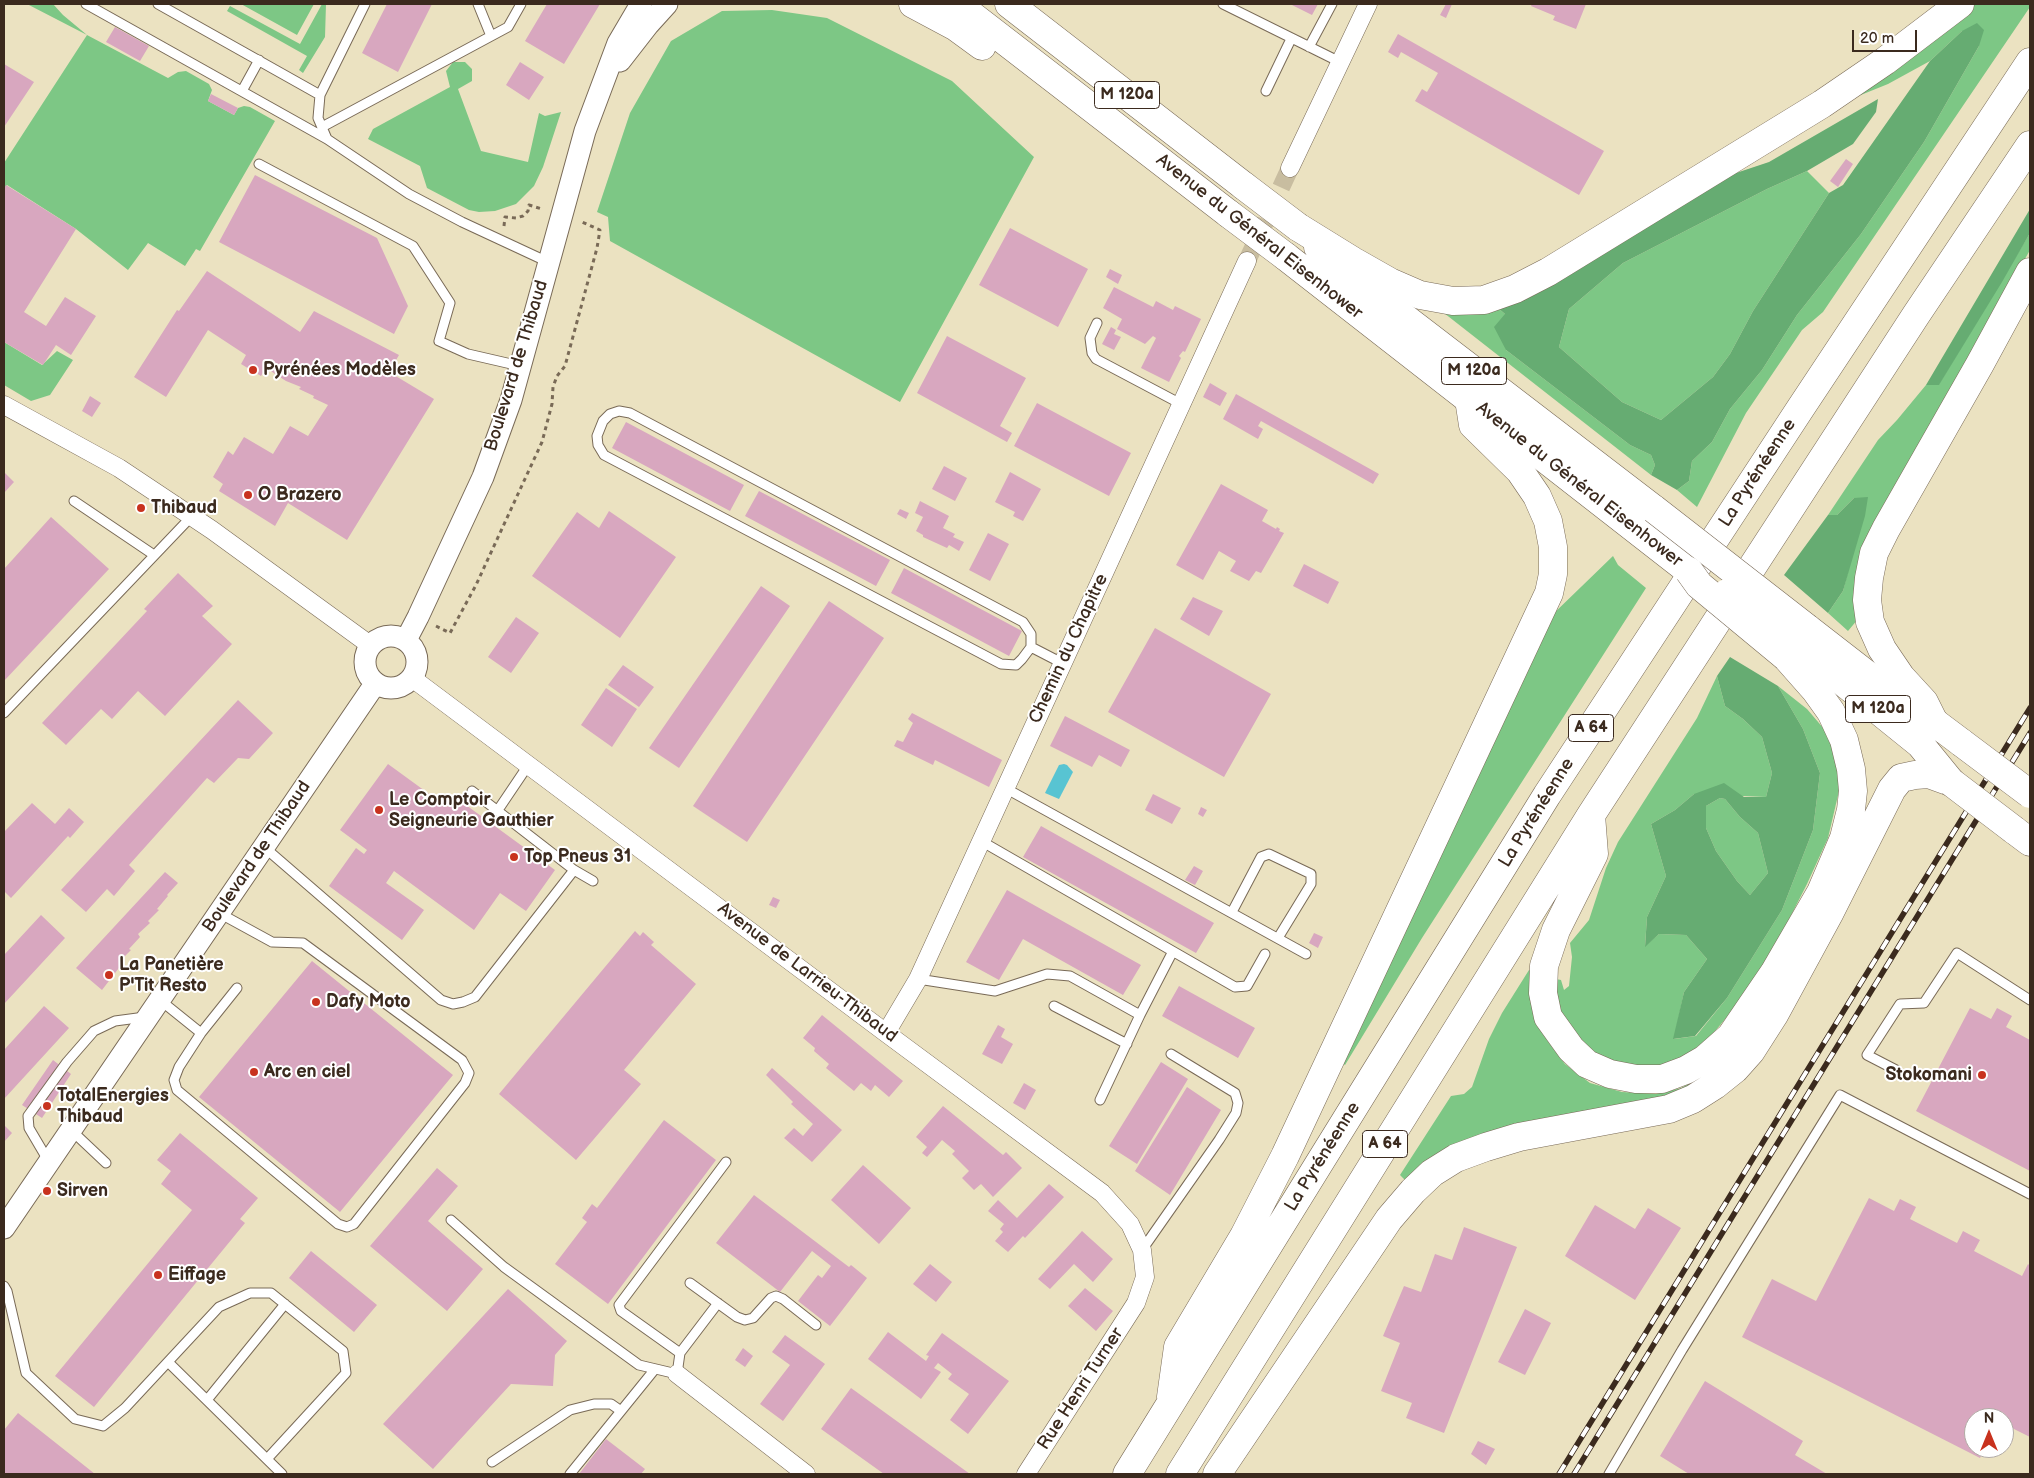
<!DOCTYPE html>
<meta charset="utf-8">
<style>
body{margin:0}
#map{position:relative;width:2034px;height:1478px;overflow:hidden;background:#ebe2c1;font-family:"Balsamiq Sans",sans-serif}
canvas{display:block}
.frame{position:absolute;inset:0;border:5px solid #3b2a1e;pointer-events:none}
.north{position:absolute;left:1964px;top:1408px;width:50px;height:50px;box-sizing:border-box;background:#fff;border:1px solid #b1aaa5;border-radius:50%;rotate:0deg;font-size:14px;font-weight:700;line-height:20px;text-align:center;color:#3b2a1e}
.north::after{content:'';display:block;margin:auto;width:18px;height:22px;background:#c8321e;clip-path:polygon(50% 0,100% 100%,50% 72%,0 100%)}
.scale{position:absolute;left:1852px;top:30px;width:65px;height:22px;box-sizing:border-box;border:2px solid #3b2a1e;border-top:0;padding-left:6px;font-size:15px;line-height:18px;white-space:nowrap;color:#3b2a1e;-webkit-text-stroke:4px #fff;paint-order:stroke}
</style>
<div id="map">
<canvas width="2034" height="1478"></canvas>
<div class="frame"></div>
<div class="north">N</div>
<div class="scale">20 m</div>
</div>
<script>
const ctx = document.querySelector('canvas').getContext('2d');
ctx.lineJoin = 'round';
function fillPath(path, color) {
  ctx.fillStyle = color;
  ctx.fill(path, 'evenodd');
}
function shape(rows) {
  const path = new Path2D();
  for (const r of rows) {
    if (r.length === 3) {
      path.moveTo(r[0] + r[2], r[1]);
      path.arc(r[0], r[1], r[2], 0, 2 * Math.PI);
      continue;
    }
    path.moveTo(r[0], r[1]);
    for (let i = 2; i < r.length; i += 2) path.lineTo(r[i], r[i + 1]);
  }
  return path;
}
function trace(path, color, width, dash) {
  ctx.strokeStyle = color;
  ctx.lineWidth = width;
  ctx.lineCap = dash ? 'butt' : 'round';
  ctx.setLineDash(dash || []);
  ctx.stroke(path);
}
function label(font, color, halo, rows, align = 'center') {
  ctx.font = font + ' "Balsamiq Sans",sans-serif';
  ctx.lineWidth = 4;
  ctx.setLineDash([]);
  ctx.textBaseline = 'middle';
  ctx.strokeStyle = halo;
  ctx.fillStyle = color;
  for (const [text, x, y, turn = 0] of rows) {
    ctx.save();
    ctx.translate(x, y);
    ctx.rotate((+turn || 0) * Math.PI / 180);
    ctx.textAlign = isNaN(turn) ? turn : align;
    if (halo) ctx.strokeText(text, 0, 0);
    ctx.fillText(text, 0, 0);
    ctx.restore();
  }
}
const green = shape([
 [27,4,53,4,63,15,87,35,168,78,178,72,186,71,209,84,212,90,208,101,234,115,238,108,244,106,250,107,275,121,200,251,196,249,185,266,148,243,128,270,76,229,7,185,4,189,4,163,87,35],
 [241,4,314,4,297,35],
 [322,4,326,4,325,37,303,73,299,70,307,56,227,11,230,6,300,44],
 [1974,4,2030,4,2030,7,1823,312,1802,330,1746,413,1697,507,1677,490,1689,481,1692,461,1712,442,1730,409,1762,370,1797,315,1861,234,1924,142,1979,46,1962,31,1930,61,1888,84,1846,101,1930,40],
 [772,10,827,18,952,81,1034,157,900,402,610,241,608,217,597,212,630,113,671,41,722,11],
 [453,62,465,62,472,69,472,81,458,89,481,151,528,162,539,113,545,116,561,112,543,167,534,186,516,204,495,211,479,212,469,210,427,188,420,166,368,139,373,129,450,87,446,71],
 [1807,171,1829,193,1753,311,1730,354,1713,377,1661,420,1622,402,1559,347,1569,309,1623,263,1767,189],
 [2030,233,2030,250,1923,440,1858,619,1848,631,1828,613,1843,591,1852,556,1854,498,1837,515,1828,515,1878,440,1897,420,1926,385,1939,384],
 [1498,308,1505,314,1506,350,1630,445,1651,455,1655,465,1651,475,1444,313],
 [4,342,42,365,57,351,73,360,50,395,31,401,4,385],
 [1613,556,1618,565,1646,588,1422,938,1345,1065,1342,1063,1550,617],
 [1717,676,1725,706,1743,719,1762,737,1772,773,1766,797,1694,794,1675,810,1651,824,1666,876,1647,917,1645,946,1659,934,1686,935,1707,959,1684,992,1674,1039,1696,1036,1727,998,1782,910,1813,830,1820,773,1803,729,1778,686,1807,709,1830,736,1837,758,1839,791,1828,838,1807,884,1777,943,1736,1006,1711,1036,1681,1060,1659,1068,1630,1068,1598,1058,1575,1038,1563,1020,1556,998,1556,979,1561,980,1564,990,1569,986,1572,957,1570,943,1589,920,1606,868,1618,842,1697,718],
 [1720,798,1725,799,1740,817,1758,833,1768,873,1750,895,1737,881,1716,851,1706,828,1706,806],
 [1529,970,1532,971,1535,1012,1547,1040,1565,1064,1590,1083,1622,1092,1656,1094,1681,1088,1705,1075,1727,1056,1697,1089,1409,1184,1400,1175,1451,1096,1464,1094,1472,1087,1489,1039,1502,1013]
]);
const forest = shape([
 [1977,23,1984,30,1979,46,1924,142,1861,234,1797,315,1762,370,1730,409,1712,442,1692,461,1689,481,1677,490,1651,475,1655,465,1651,455,1630,445,1506,350,1494,327,1505,314,1498,308,1727,176,1769,162,1878,99,1876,112,1853,144,1807,171,1767,189,1623,263,1569,309,1559,347,1622,402,1661,420,1713,377,1730,354,1753,311,1829,193,1843,185,1930,61,1962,31],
 [2030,209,2030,233,2002,282,1939,385,1926,385],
 [1868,497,1865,516,1843,591,1828,613,1784,575,1828,515,1837,515,1854,498],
 [1730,657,1778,686,1803,729,1820,773,1813,830,1782,910,1727,998,1695,1036,1673,1039,1684,992,1707,959,1686,935,1659,934,1645,947,1647,917,1666,876,1651,824,1675,810,1694,794,1724,783,1744,797,1766,797,1772,773,1762,737,1743,719,1725,706,1717,676],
 [1720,798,1725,799,1740,817,1758,833,1768,873,1750,895,1737,881,1716,851,1706,828,1706,806]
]);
const water = shape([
 [1064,764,1067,765,1073,772,1059,799,1045,793,1059,765]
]);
const building = shape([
 [387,4,432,4,398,72,362,53],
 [547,4,600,4,564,64,525,41],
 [1290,4,1318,4,1312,15],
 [1446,4,1452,4,1446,18,1440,15],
 [1532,4,1586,4,1576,29,1553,20,1555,16,1531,6],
 [115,27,149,46,140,61,106,42],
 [1398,34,1604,151,1579,195,1415,101,1422,89,1427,92,1438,73,1401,52,1398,58,1388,52],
 [520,62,544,77,529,100,506,85],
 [4,64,34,82,4,127],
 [211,94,238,108,234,115,208,101],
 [1846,159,1853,164,1838,187,1830,181],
 [255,175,377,238,408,306,394,334,219,242],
 [6,185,76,229,24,312,46,326,65,297,96,316,71,355,56,345,43,365,4,342,4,189],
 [1010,228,1088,269,1058,327,979,285],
 [1110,269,1122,275,1118,284,1106,277],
 [207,271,300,332,314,311,399,355,389,372,434,399,347,540,288,503,275,526,219,491,223,484,213,477,228,451,233,455,244,437,273,454,290,426,308,436,328,405,313,398,314,396,299,389,301,387,286,381,266,368,261,376,241,364,246,355,208,330,166,397,134,377,177,310,179,311],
 [1114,287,1153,307,1156,301,1173,310,1175,306,1201,319,1185,352,1183,351,1179,356,1181,358,1169,382,1141,368,1156,338,1153,336,1145,344,1117,329,1122,319,1103,308],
 [1111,327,1116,330,1114,334,1121,337,1114,350,1102,344],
 [947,336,1026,378,1000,426,1012,433,1007,442,917,393],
 [1210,383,1227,393,1220,406,1203,397],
 [1236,394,1379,474,1373,484,1261,421,1258,426,1263,429,1258,439,1223,419],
 [90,396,101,403,92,417,82,411],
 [1037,403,1131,453,1109,496,1014,446],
 [626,422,744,485,730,511,612,448],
 [944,466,967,478,955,501,932,489],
 [4,472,14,482,4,493],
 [1010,472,1041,489,1023,521,1013,516,1015,512,995,502],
 [1221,484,1268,510,1262,521,1276,529,1277,527,1280,529,1279,531,1284,533,1261,573,1256,571,1249,581,1230,571,1236,561,1219,551,1203,580,1176,565],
 [759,491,890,560,876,586,745,516],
 [920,501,949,516,943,528,955,534,953,537,964,542,959,551,949,545,947,548,923,537,923,535,916,531,923,517,915,513],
 [900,509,909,513,906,519,897,514],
 [609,511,676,557,620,638,532,576,577,512,599,528],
 [51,517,109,569,4,681,4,569],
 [988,533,1009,544,990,581,969,570],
 [1304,564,1339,582,1328,604,1293,586],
 [904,568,1022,631,1009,656,891,593],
 [178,573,213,606,202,616,232,644,165,716,138,691,112,719,101,709,66,745,42,723,147,611,144,609],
 [761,586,790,606,679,768,649,748],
 [1193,597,1223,611,1209,636,1180,619],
 [829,601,884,638,747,842,693,806],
 [516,617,539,633,511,673,488,657],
 [1155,628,1271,694,1224,777,1108,712],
 [623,665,654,687,639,707,608,685],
 [606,688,637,709,612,747,581,725],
 [238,700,273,733,249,759,238,758,214,783,207,778,129,865,135,871,114,896,107,889,86,912,61,890],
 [912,713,1002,760,989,787,935,760,933,765,894,746,897,740,903,742,913,723,908,719],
 [1065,716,1130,750,1121,767,1099,755,1092,767,1050,746],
 [388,764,447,807,455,797,555,870,526,911,500,893,474,930,394,871,386,883,424,910,402,940,329,886,356,848,364,854,367,850,340,830],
 [1153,794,1181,808,1172,824,1145,810],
 [32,803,55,824,69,808,84,822,70,838,68,836,11,898,4,891,4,832],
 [1201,807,1207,810,1203,817,1198,814],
 [1041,826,1214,923,1196,953,1023,857],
 [1194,866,1203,871,1195,885,1185,880],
 [165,872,178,883,167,895,168,896,157,909,159,910,148,921,150,923,138,934,140,937,129,949,131,950,119,962,122,964,102,990,76,968],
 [1007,890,1141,965,1123,995,1023,939,999,980,966,962],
 [773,897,780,900,776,908,769,905],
 [41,915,65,938,4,1004,4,955],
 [635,931,640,936,643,932,654,942,651,945,696,984,624,1070,641,1084,576,1160,499,1094],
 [1314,933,1323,937,1318,948,1309,943],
 [312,961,453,1075,340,1212,199,1097],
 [1179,986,1255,1028,1238,1058,1162,1016],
 [44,1006,69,1028,4,1099,4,1050],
 [1970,1008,1991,1019,1997,1008,2012,1016,2006,1027,2030,1040,2030,1171,1916,1111],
 [822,1015,903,1081,889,1097,875,1085,871,1091,861,1083,854,1091,826,1068,829,1064,814,1051,815,1048,803,1038],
 [998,1025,1005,1029,1001,1037,1013,1044,1002,1064,982,1054],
 [53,1060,71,1074,42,1118,22,1105],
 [1161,1062,1188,1079,1137,1164,1109,1146],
 [772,1068,842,1130,812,1162,784,1138,794,1128,803,1136,813,1124,791,1104,793,1102,766,1075],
 [1024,1083,1036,1090,1025,1110,1013,1103],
 [1187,1087,1221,1110,1170,1195,1135,1171],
 [943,1106,1003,1155,1006,1152,1022,1168,993,1197,981,1184,974,1190,962,1178,969,1171,952,1154,955,1151,942,1140,927,1157,922,1153,927,1147,916,1137],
 [664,1120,716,1160,608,1304,555,1264,587,1222,582,1218,592,1204,597,1208],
 [4,1125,12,1133,4,1142],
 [180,1133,258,1198,240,1219,245,1223,94,1407,55,1376,192,1210,161,1184,171,1171,157,1160],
 [863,1165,911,1208,879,1244,831,1200],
 [437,1168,458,1186,428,1221,483,1269,447,1311,370,1246],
 [1049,1184,1064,1197,1025,1238,1023,1236,1008,1252,995,1241,1003,1232,1000,1229,1004,1224,988,1211,998,1200,1017,1218],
 [754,1195,849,1267,851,1265,867,1278,830,1326,798,1301,818,1275,822,1278,831,1266,812,1251,780,1292,716,1243],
 [1869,1198,1894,1211,1900,1199,1916,1207,1910,1219,1957,1243,1963,1231,1980,1240,1974,1251,2022,1276,2028,1264,2030,1266,2030,1437,2004,1424,2004,1418,1974,1418,1974,1448,1985,1448,1980,1458,1742,1337,1772,1279,1816,1301],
 [1595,1205,1635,1229,1648,1208,1681,1228,1635,1300,1565,1256],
 [1464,1227,1517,1247,1444,1433,1406,1418,1412,1403,1381,1391,1400,1343,1383,1336,1404,1286,1421,1292,1435,1254,1452,1260],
 [1082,1231,1113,1259,1093,1282,1074,1264,1050,1289,1038,1279],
 [311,1251,377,1305,354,1332,289,1278],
 [930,1264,952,1282,936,1302,913,1284],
 [1085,1288,1113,1311,1096,1331,1068,1306],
 [508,1289,567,1341,555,1355,553,1386,511,1384,433,1469,383,1424],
 [1525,1309,1551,1323,1525,1375,1498,1362],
 [888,1332,926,1361,929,1356,926,1355,942,1333,1009,1381,968,1434,950,1420,969,1394,948,1379,952,1374,938,1363,934,1368,941,1372,921,1399,868,1359],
 [785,1335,825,1364,783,1421,760,1404,790,1365,772,1352],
 [743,1348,753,1356,745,1367,735,1360],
 [1705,1381,1803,1441,1795,1455,1827,1474,1689,1474,1660,1456],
 [851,1388,970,1474,884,1474,821,1429],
 [18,1413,95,1474,4,1474,4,1430],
 [606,1439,645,1469,641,1474,579,1474],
 [1478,1441,1495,1449,1486,1465,1471,1454]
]);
const minorTunnel = shape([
 [1247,261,1290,168]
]);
const path = shape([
 [504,226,505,217,516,218,523,216,528,211,529,205,542,209],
 [436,626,450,633,476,585,542,442,552,404,553,387,557,376,565,366,597,248,600,230,582,222]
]);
const service = shape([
 [86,4,327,139],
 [158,4,320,95],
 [365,4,320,95,318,118,327,139,409,194,462,222,548,262],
 [478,4,491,36],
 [1223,4,1340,62],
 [1309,47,1332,4],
 [242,91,259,60],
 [1266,91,1291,39],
 [322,127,508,27,521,4],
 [259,164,413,246,450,303,439,341,468,354,520,366],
 [1097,323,1090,338,1092,353,1096,359,1181,404],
 [74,501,154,555],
 [1031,647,1022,659,1016,665,1001,664,604,455,598,445,597,436,603,421,610,414,619,411,630,413,1023,622,1031,634,1031,647,1062,663],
 [4,713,191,517],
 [1005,788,1306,954],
 [498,810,529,764],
 [981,841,1235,987,1247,986,1265,954],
 [264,847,441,1000,453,1004,463,1002,475,997,574,870,472,791],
 [574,870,593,881],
 [1232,912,1261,857,1269,854,1311,874,1311,884,1278,938],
 [219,913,272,942,303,943,462,1060,469,1073,465,1083,354,1224,347,1227,338,1224,177,1090,174,1080,179,1067,201,1033,237,988],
 [918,979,995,991,1047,974,1070,976,1140,1015,1172,953],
 [160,1000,201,1033],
 [1054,1006,1127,1044],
 [1896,1070,1867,1055,1900,1004,1924,1003,1957,953,2030,1000],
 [1100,1100,1140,1015],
 [71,1130,106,1163],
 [49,1162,29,1128,28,1116,67,1062,94,1031,115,1021,145,1017],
 [451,1220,504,1267,639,1365,677,1374,680,1353,718,1303],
 [1142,1250,1219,1140,1236,1113,1238,1103,1235,1093,1171,1054],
 [690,1283,737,1317,745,1320,753,1318,771,1298,776,1296,783,1299,816,1325],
 [4,1286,7,1291,26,1373,75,1419,103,1426,125,1408,219,1307,250,1293,271,1293,343,1351,346,1373,267,1459],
 [680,1353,621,1311,619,1305,726,1162],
 [168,1362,282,1474],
 [207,1400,285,1304],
 [492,1462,570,1410,594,1404,611,1404,621,1411],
 [570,1474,655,1369],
 [1609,1474,1682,1350,1840,1095,2030,1194]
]);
const minor = shape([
 [1290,168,1368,4],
 [4,405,119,468,212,530,370,645],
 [412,678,886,1033,1102,1193,1130,1224,1142,1250,1145,1277,1136,1303,1026,1474],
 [886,1033,918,979,1247,261],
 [677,1374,806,1474]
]);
const tertiary = shape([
 [620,61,648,25,667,4],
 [391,662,26],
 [406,640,418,617,483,477,511,400,585,131,618,43,641,4],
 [4,1228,375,684]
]);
const primary = shape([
 [913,4,956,27,982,46],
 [957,4,1229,214],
 [1009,4,1244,186],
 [1318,247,1341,269,1654,509],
 [1285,256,1689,571],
 [1807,628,1910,708,1934,722,1962,743],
 [1796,644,1920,744,1951,782],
 [2014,830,2030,842]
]);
const motorway = shape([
 [1298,227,1353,261,1390,282,1420,295,1453,301,1484,300,1515,289,1548,272,1822,104,1885,61,1960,4],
 [1934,722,1924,702,1901,677,1882,649,1870,622,1867,600,1869,578,1874,553,1886,529,1980,364,2030,272],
 [1591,815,1594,854,1556,930,1544,966,1543,993,1548,1017,1571,1049,1587,1064,1610,1074,1636,1079,1662,1079,1686,1070,1705,1059,1731,1036,1774,973,1821,892,1844,838,1851,810,1853,791,1851,769,1844,740,1831,712,1816,691,1786,657],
 [1171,1397,1178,1347,1244,1236,1285,1156,1549,593,1553,574,1553,547,1548,521,1537,496,1520,471,1473,425,1469,399],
 [1127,1474,1547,795,1800,409,2030,62],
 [1180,1474,1591,815,1916,315,2030,145],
 [1217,1474,1389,1219,1413,1191,1432,1173,1456,1158,1486,1147,1519,1137,1669,1109,1693,1099,1715,1085,1735,1069,1751,1051,1774,1015,1830,912,1892,789,1901,778,1915,775,1929,774,1951,782]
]);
const rail = shape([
 [1559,1474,2030,708],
 [1574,1474,2030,733]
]);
const primaryBridge = shape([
 [1244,186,1298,227],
 [1229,214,1285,256],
 [1654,509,1807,628],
 [1727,593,1796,644],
 [1962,743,2030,794],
 [1951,782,2014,830]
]);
const motorwayBridge = shape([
 [1689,571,1699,585,1786,657]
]);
const markers = [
 [253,370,5,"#c8321e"],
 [248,495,5,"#c8321e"],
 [141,508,5,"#c8321e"],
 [379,810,5,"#c8321e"],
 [514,857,5,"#c8321e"],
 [109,975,5,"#c8321e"],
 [316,1002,5,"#c8321e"],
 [254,1072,5,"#c8321e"],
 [1982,1075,5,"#c8321e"],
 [47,1106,5,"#c8321e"],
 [47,1191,5,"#c8321e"],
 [158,1275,5,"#c8321e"]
];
const shields = [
 [1127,95,65],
 [1474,371,65],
 [1878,709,65],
 [1591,728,45],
 [1385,1144,45]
];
const shieldNames = [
 ["M 120a",1127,95],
 ["M 120a",1474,371],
 ["M 120a",1878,709],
 ["A 64",1591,728],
 ["A 64",1385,1144]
];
const streetNames = [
 ["Avenue du Général Eisenhower",1259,237,38],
 ["Boulevard de Thibaud",517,366,-73],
 ["La Pyrénéenne",1758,473,-57],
 ["Avenue du Général Eisenhower",1579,485,38],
 ["Chemin du Chapitre",1069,649,-65],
 ["La Pyrénéenne",1537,813,-58],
 ["Boulevard de Thibaud",257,857,-56],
 ["Avenue de Larrieu-Thibaud",807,973,37],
 ["La Pyrénéenne",1323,1157,-58],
 ["Rue Henri Turner",1081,1389,-57]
];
const poiNames = [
 ["Pyrénées Modèles",263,370],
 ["O Brazero",258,495],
 ["Thibaud",151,508],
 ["Le Comptoir",389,800],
 ["Seigneurie Gauthier",389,821],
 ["Top Pneus 31",524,857],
 ["La Panetière",119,965],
 ["P'Tit Resto",119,986],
 ["Dafy Moto",326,1002],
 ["Arc en ciel",264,1072],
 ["Stokomani",1972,1075,"right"],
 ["TotalEnergies",57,1096],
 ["Thibaud",57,1117],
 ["Sirven",57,1191],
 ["Eiffage",168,1275]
];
fillPath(green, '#7dc785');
fillPath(forest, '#66ac72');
fillPath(water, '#58c4d2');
fillPath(building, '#d8a7bf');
trace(minorTunnel, '#c8bda0', 18, [18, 9]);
trace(service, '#796a57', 11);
trace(minor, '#796a57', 19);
trace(tertiary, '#796a57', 23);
trace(primary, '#796a57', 29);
trace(motorway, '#796a57', 29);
trace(path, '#796a57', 3, [4, 4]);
trace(service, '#fff', 9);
trace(minor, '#fff', 18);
trace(tertiary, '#fff', 21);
trace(primary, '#fff', 28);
trace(motorway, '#fff', 28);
trace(rail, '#3b2a1e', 5.5);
trace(rail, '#fff', 4, [11]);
trace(primaryBridge, '#796a57', 29, []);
trace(motorwayBridge, '#796a57', 29, []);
trace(primaryBridge, '#fff', 28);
trace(motorwayBridge, '#fff', 28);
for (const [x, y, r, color] of markers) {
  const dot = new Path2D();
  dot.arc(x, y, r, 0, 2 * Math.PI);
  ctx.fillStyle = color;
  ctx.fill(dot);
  trace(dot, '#fff', 2);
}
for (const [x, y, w] of shields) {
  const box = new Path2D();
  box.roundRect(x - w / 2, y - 13.5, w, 27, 4);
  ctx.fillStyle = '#fff';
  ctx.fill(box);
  trace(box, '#3b2a1e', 1);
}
label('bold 16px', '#3b2a1e', null, shieldNames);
label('18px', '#3b2a1e', '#fff', streetNames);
label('bold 18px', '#3b2a1e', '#fff', poiNames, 'left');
</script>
